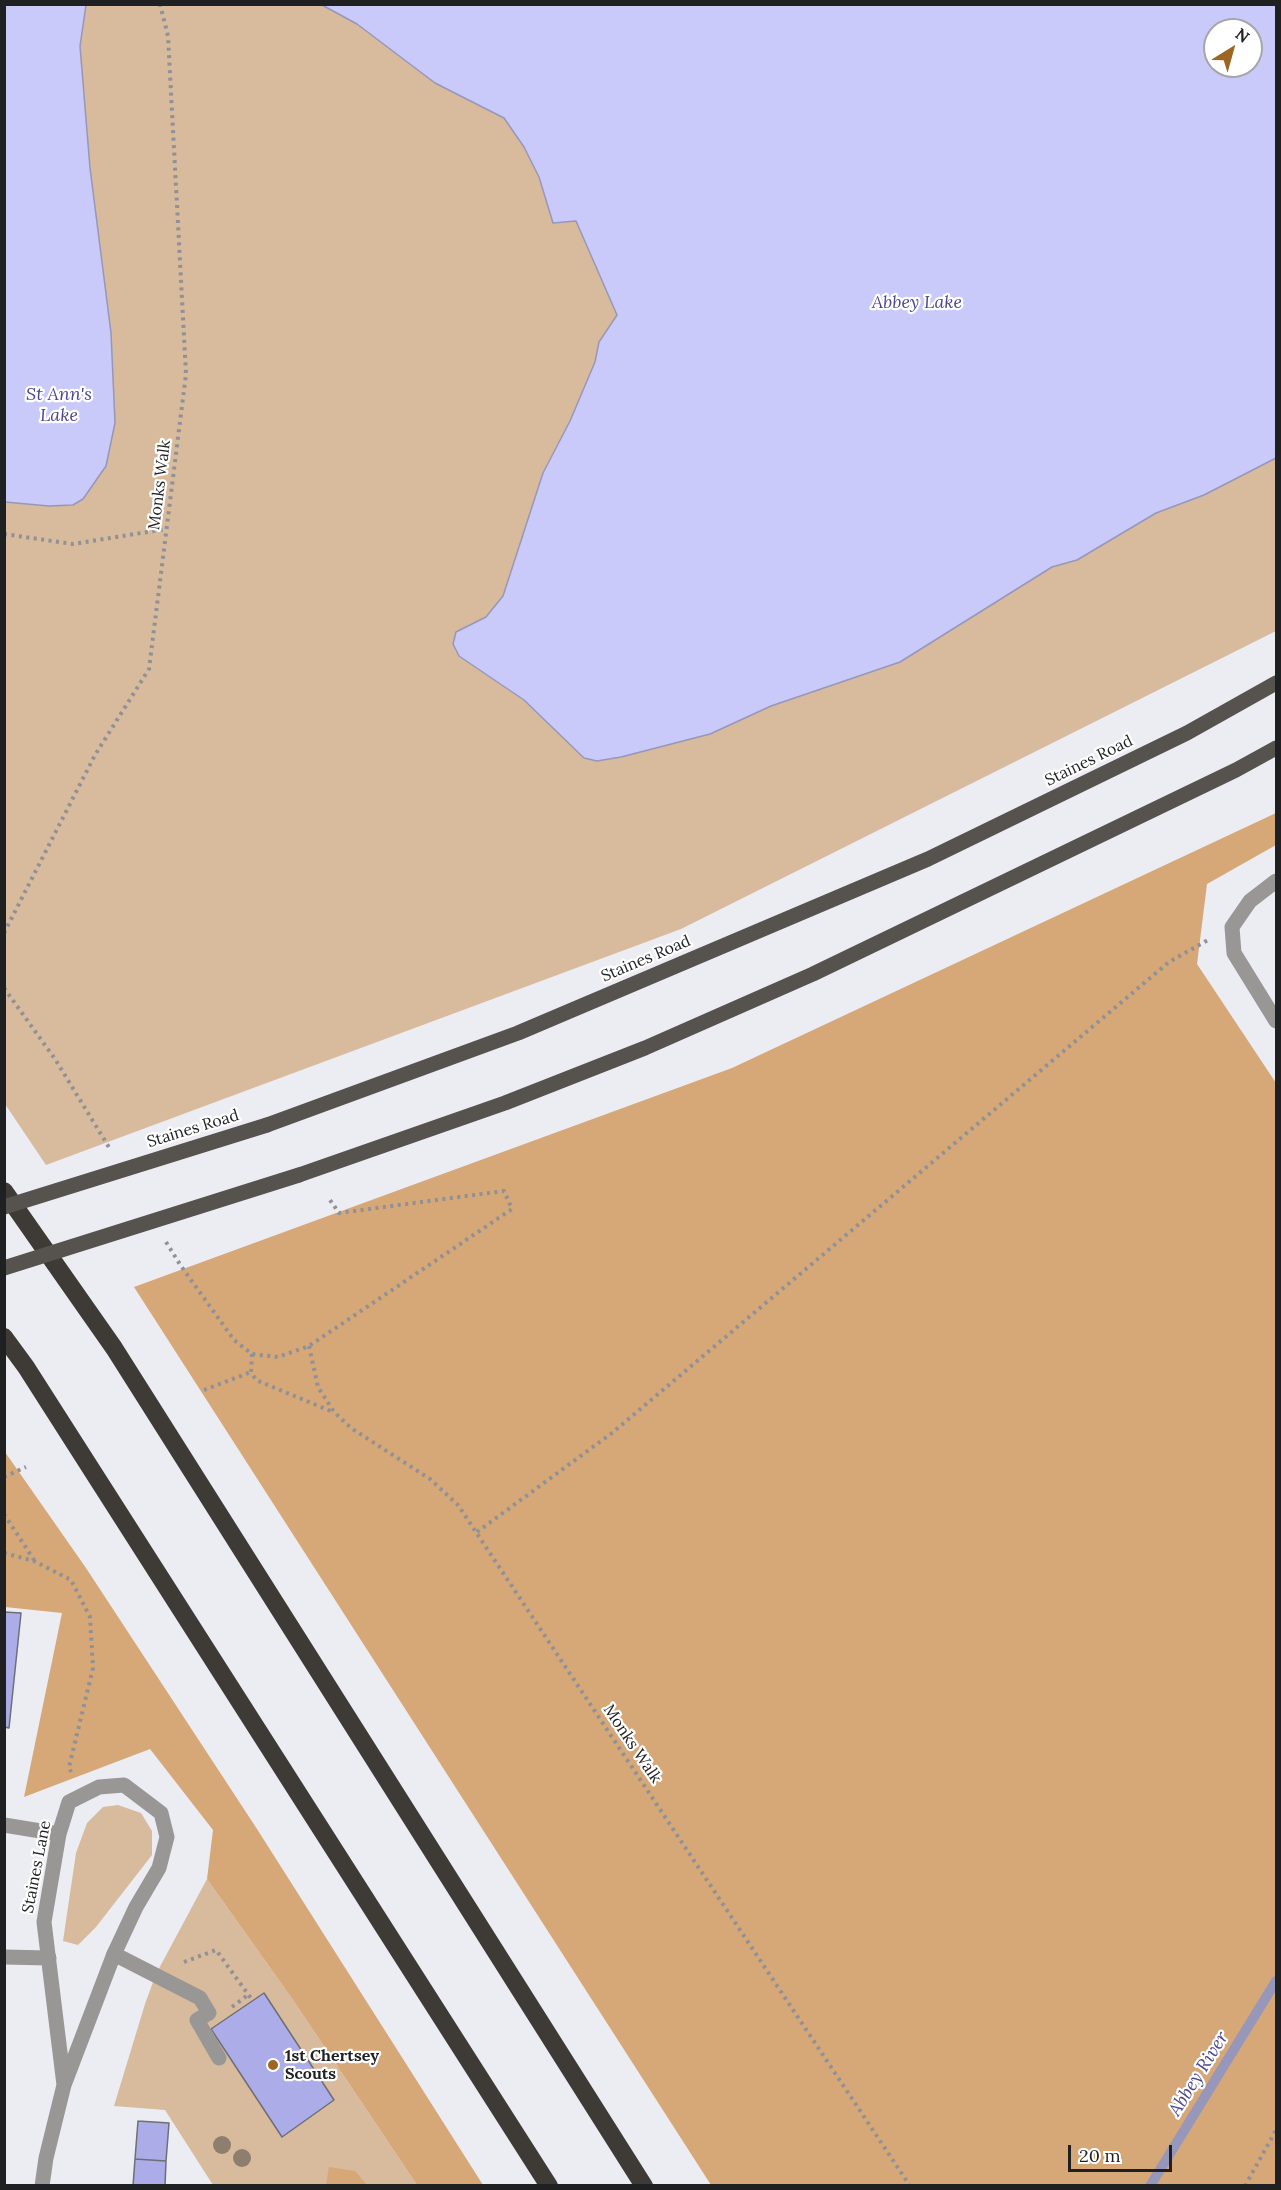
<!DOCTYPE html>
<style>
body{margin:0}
#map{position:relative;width:1281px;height:2190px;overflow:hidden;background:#ececf3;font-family:Lora,serif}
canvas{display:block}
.frame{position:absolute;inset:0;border:6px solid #1f2022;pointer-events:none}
.north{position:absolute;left:1203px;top:18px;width:60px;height:60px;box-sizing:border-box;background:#fff;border:2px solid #a5a6a7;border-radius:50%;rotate:37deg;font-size:16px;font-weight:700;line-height:24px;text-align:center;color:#1f2022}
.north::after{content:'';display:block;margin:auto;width:21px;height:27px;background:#9d6622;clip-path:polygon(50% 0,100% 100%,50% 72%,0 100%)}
.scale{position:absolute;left:1068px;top:2145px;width:104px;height:27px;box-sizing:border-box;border:3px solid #1f2022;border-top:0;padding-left:8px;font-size:18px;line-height:21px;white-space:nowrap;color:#1f2022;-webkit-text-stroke:4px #fff;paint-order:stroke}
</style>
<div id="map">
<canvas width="1281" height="2190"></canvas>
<div class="frame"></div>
<div class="north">N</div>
<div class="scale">20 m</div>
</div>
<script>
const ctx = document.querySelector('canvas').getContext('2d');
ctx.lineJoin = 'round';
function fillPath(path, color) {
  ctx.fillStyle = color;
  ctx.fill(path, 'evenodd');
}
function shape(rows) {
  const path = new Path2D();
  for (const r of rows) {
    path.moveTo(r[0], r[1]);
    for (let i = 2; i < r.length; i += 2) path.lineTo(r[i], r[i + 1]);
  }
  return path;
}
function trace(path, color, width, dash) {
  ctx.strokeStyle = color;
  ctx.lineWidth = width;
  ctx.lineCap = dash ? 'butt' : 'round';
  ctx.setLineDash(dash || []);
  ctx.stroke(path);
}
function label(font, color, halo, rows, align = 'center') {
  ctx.font = font + ' Lora,serif';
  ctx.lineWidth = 4.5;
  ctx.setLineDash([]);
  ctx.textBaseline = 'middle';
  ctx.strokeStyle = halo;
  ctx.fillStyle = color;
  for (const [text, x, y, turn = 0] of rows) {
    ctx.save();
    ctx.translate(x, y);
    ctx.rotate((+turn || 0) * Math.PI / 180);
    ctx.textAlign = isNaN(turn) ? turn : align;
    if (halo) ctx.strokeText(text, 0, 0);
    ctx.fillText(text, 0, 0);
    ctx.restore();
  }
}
const green = shape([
 [86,5,322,5,357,24,435,83,504,118,524,147,539,177,553,223,576,220,617,315,599,342,595,362,570,421,543,473,503,596,486,617,457,632,459,656,524,700,584,758,597,761,621,757,710,734,771,706,900,662,1052,567,1077,560,1156,513,1204,495,1276,458,1276,631,681,929,46,1165,5,1104,4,502,49,506,73,505,106,466,115,423,111,333,90,168,80,46],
 [118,1805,141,1813,152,1831,152,1855,96,1927,78,1945,63,1941,76,1853,87,1823,103,1807],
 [207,1879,293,2000,417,2185,213,2185,165,2110,114,2106,145,2004,156,1974]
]);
const forest = shape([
 [1276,813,1276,845,1207,884,1197,964,1276,1083,1276,2185,711,2185,134,1287,732,1068],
 [5,1452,86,1568,257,1829,483,2185,417,2185,293,2000,207,1879,213,1830,150,1749,24,1797,62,1613,5,1607],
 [329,2167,355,2171,367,2185,326,2185]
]);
const water = shape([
 [4,5,86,5,80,46,90,168,111,333,115,423,106,466,83,499,73,505,49,506,5,502,4,5],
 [322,5,1276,5,1276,458,1204,495,1156,513,1077,560,1052,567,900,662,771,706,710,734,621,757,597,761,584,758,524,700,459,656,453,644,456,632,486,617,503,596,543,473,570,421,595,362,599,342,617,315,576,221,553,223,539,177,524,147,504,118,435,83,357,24,322,5],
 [1215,30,1251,30,1251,66,1215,66,1215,30]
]);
const stream = shape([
 [1150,2186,1276,1981]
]);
const building = shape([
 [4,1612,21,1613,9,1728,4,1727,4,1612],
 [264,1993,334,2100,282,2137,211,2029,264,1993],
 [138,2121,169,2123,166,2161,135,2159,138,2121],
 [135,2159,166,2161,165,2186,133,2186,135,2159]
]);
const path = shape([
 [4,534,73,544,166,529],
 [4,933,95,755,149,669,186,374,168,36,160,4],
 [4,988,55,1059,110,1149],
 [166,1242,181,1266,234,1340,252,1354,278,1357,309,1346,512,1209,504,1191,339,1213,330,1200],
 [309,1346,318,1387,334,1412,351,1428,430,1479,458,1505,910,2186],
 [252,1354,251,1372,256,1380,333,1412],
 [204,1390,251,1372],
 [4,1477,26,1467],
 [4,1514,34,1560],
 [477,1532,612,1433,1169,962,1208,940],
 [4,1553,34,1561,71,1580,90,1617,93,1668,69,1767,71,1772],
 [184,1962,216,1950,253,2001],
 [232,2007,248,1995],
 [1245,2186,1276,2130]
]);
const lane = shape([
 [1276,881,1250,901,1232,927,1234,953,1276,1021],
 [114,1954,200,1998,209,2013,197,2020,219,2058],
 [4,1957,49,1958]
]);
const street = shape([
 [4,1825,59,1834],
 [42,2186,46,2158,64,2085,114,1954,136,1907,159,1868,167,1837,161,1813,124,1785,99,1787,69,1802,59,1834,44,1922,64,2085]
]);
const primary = shape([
 [267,1125,518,1033,928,859,1187,733,1276,683],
 [299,1175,505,1103,645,1048,813,974,1236,770,1276,748]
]);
const highway = shape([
 [4,1191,114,1348,644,2186],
 [4,1337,26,1367,549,2186]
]);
const primaryBridge = shape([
 [4,1207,267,1125],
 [4,1268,299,1175]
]);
const trees = [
 [222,2145],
 [242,2158]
];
const markers = [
 [273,2065,6,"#9d6622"]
];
const streetNames = [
 ["Monks Walk",160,485,-83],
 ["Staines Road",1089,761,-26],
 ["Staines Road",646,959,-23],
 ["Staines Road",193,1129,-17],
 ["Monks Walk",632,1744,56],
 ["Staines Lane",37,1867,-79]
];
const poiNames = [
 ["1st Chertsey",285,2056],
 ["Scouts",285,2074]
];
const waterNames = [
 ["Abbey Lake",917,303],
 ["St Ann's",59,395],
 ["Lake",59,416],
 ["Abbey River",1199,2074,-58]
];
fillPath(green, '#d8ba9c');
fillPath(forest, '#d6a777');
fillPath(water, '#c9cafa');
trace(water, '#9697b9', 1.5);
trace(stream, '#9697b9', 10);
fillPath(building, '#acade8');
trace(building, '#6e6f75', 1.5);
trace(path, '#909196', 4, [3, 4.5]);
trace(lane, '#999795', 15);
trace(street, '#999795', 15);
trace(primary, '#56524e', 15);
trace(highway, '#3e3a35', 18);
trace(primaryBridge, '#56524e', 15);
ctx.fillStyle = '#8e7e6d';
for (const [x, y] of trees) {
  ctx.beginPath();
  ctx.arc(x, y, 9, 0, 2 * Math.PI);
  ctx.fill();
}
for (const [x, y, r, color] of markers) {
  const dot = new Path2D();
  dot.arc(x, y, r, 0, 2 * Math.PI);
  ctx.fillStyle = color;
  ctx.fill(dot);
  trace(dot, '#fff', 2);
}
label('16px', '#1f2022', '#fff', streetNames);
label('bold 16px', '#1f2022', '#fff', poiNames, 'left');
label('italic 18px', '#4c468e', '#fff', waterNames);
</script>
